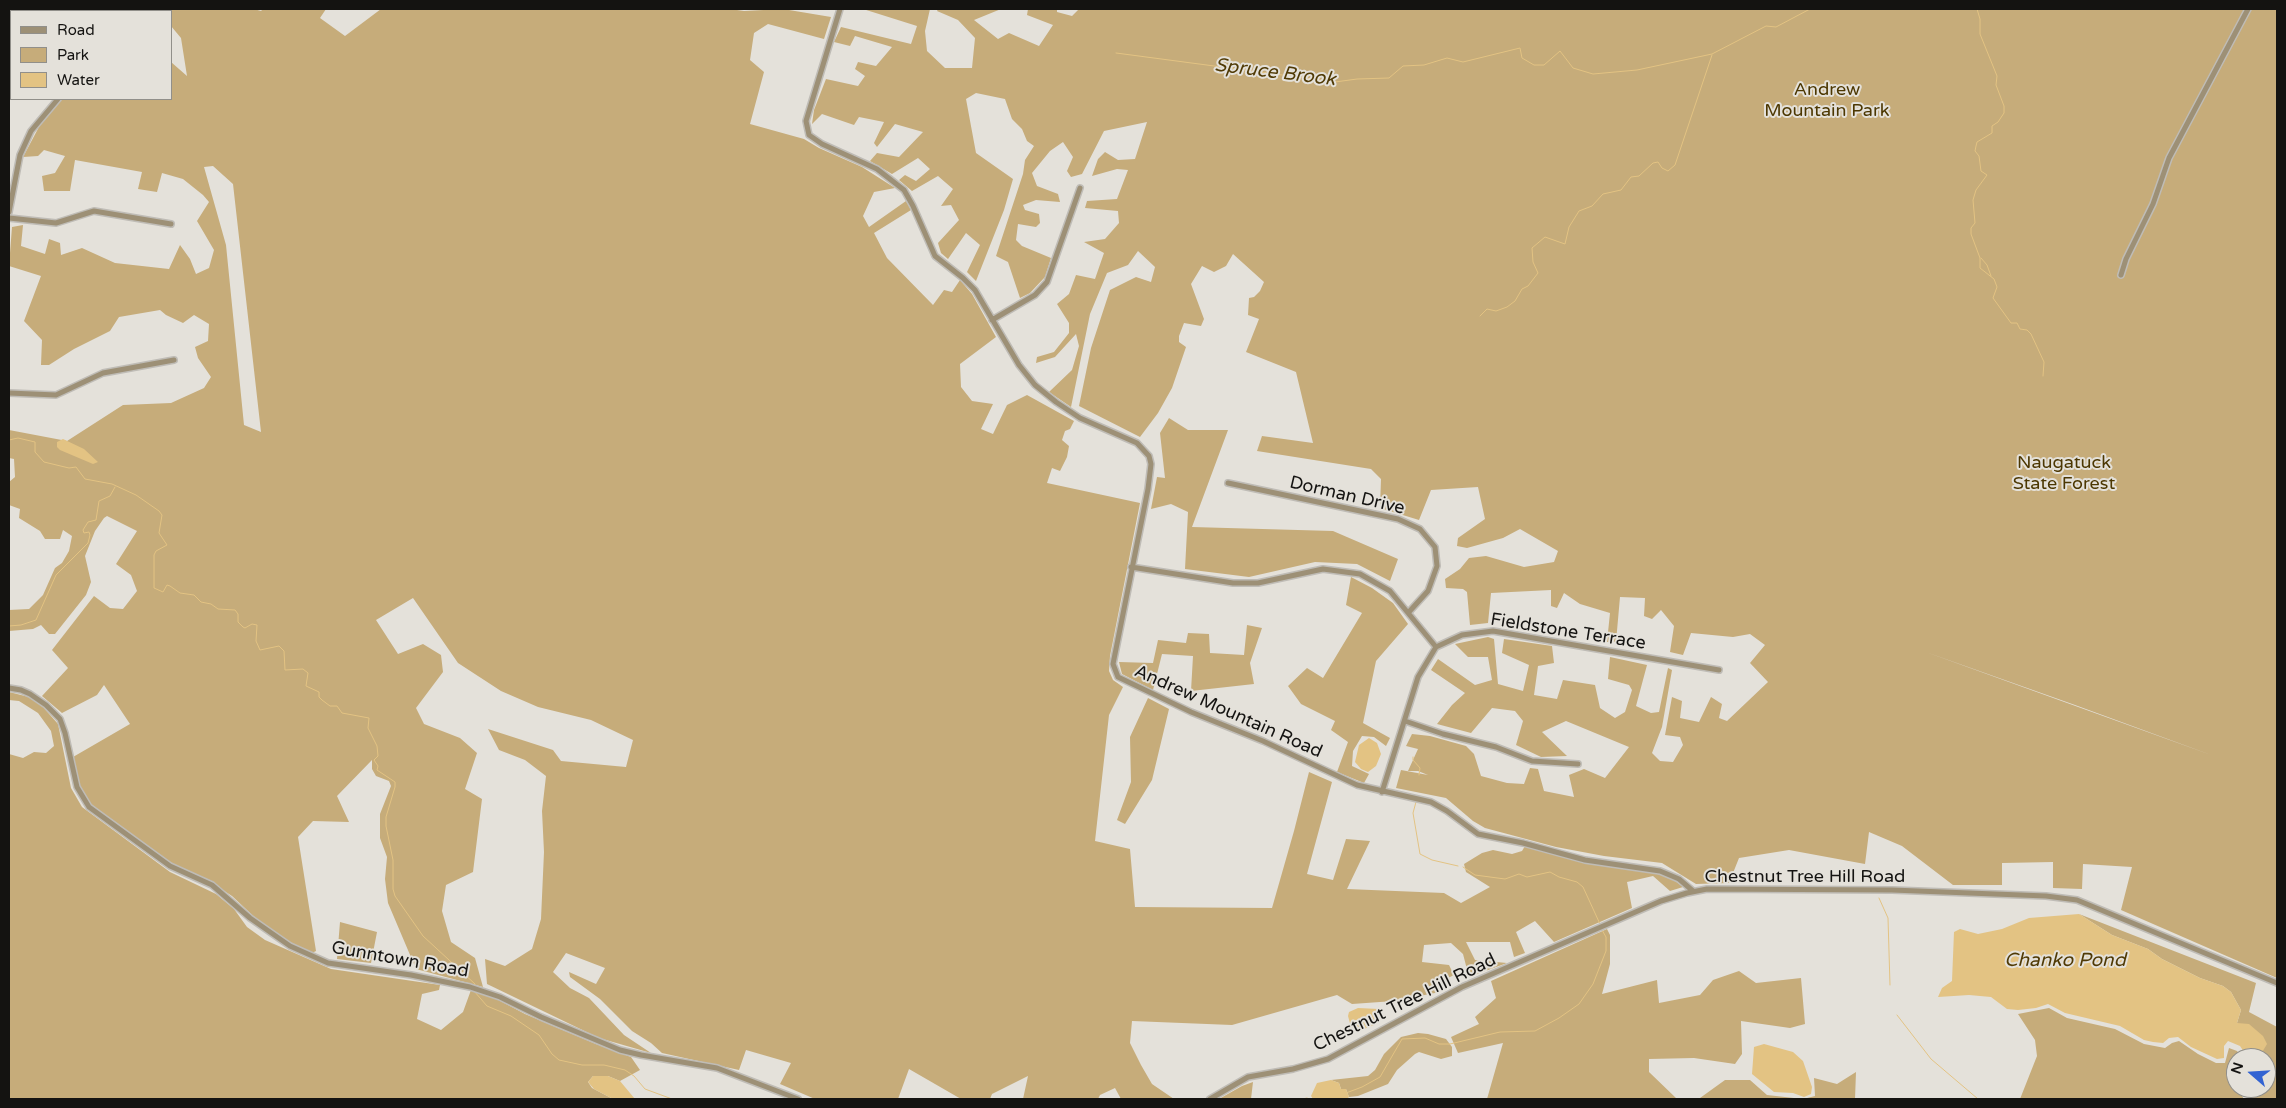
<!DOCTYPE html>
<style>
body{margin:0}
#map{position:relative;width:2286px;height:1108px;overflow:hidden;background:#e4e1da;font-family:"Varela Round",sans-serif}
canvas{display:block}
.frame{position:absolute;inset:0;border:10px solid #141311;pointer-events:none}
.legend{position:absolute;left:10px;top:10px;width:162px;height:90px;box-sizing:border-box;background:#e4e1da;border:1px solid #918f8a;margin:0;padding:6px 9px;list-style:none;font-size:15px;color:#141311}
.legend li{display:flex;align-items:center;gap:10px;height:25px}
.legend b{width:25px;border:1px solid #918f8a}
.north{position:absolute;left:2226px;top:1048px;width:50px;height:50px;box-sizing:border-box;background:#e4e1da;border:1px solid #918f8a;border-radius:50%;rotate:289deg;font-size:14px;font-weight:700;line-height:20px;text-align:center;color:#141311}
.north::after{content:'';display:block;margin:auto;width:18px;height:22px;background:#3263d2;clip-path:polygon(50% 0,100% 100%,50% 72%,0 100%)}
</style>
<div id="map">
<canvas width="2286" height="1108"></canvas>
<div class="frame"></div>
<ul class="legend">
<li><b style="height:6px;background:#9d9076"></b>Road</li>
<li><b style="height:14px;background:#c6ac7a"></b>Park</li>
<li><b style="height:14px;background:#e3c383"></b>Water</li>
</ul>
<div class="north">N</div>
</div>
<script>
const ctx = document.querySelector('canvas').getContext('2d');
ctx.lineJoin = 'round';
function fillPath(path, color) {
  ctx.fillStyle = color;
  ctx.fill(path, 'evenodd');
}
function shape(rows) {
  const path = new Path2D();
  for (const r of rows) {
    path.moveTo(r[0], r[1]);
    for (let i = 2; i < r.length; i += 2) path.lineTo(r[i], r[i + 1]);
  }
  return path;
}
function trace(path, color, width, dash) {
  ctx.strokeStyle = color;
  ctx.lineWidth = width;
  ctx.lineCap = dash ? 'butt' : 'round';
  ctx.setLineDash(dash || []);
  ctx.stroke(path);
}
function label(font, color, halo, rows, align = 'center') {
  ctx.font = font + ' "Varela Round",sans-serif';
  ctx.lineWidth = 4;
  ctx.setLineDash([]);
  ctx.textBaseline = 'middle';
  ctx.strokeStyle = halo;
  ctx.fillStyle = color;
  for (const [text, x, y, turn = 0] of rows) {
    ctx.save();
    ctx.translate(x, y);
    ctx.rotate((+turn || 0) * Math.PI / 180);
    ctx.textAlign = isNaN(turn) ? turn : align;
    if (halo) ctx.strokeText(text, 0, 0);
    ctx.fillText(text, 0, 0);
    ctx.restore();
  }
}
const green = shape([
 [9,9,80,9,77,11,11,11,11,65,9,66],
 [161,9,254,9,261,11,263,9,326,9,320,18,345,36,381,9,730,9,744,11,783,9,831,17,824,39,768,24,754,33,750,60,764,72,750,124,804,139,819,148,862,167,895,188,874,192,863,216,869,227,906,201,911,210,874,233,887,258,933,305,944,290,952,292,960,280,972,294,996,337,960,364,961,387,972,401,993,404,981,429,993,434,1007,405,1027,395,1074,421,1070,429,1065,431,1062,440,1069,446,1067,457,1060,471,1052,468,1047,483,1140,503,1110,656,1109,671,1113,680,1123,687,1109,715,1095,841,1130,849,1135,907,1272,908,1294,831,1309,772,1332,782,1307,874,1333,880,1346,839,1370,841,1347,889,1444,893,1461,903,1490,887,1466,872,1464,864,1482,853,1493,850,1512,854,1522,851,1525,846,1604,866,1637,869,1670,877,1683,887,1670,891,1653,876,1627,882,1632,908,1554,942,1535,921,1516,932,1525,953,1514,957,1510,942,1466,942,1475,960,1507,963,1469,977,1463,954,1451,943,1424,945,1422,962,1449,965,1454,975,1438,983,1440,992,1394,1001,1352,1004,1337,995,1232,1025,1132,1021,1130,1043,1141,1065,1152,1084,1174,1099,1121,1099,1115,1088,1100,1095,1098,1099,1023,1099,1028,1076,992,1094,990,1099,961,1099,909,1069,898,1099,815,1099,780,1084,791,1063,746,1050,739,1070,662,1053,651,1043,632,1031,600,999,570,977,569,972,596,984,605,968,566,953,553,972,570,988,589,998,624,1035,651,1053,599,1038,487,984,485,959,505,966,532,949,541,919,544,852,542,811,546,776,525,760,499,750,488,729,553,750,561,761,626,767,633,740,591,720,538,707,501,691,458,663,413,598,376,620,398,654,423,644,441,655,443,672,416,708,424,724,460,738,477,753,465,789,482,799,473,872,446,885,442,911,451,942,475,958,483,987,416,969,388,903,385,879,387,857,380,838,380,814,391,786,389,781,376,776,372,769,372,760,337,796,349,822,313,821,298,837,316,951,312,953,294,945,264,926,232,896,215,885,180,868,163,858,88,802,81,792,73,757,130,724,104,685,97,695,62,713,42,696,68,668,52,650,94,596,110,608,123,609,137,591,131,575,116,564,137,531,107,516,104,518,95,531,85,556,91,582,86,595,55,634,49,634,41,625,33,629,9,631,9,610,29,609,43,595,55,568,62,563,69,551,72,536,63,530,60,539,45,539,40,531,19,518,20,509,9,505,9,482,15,477,14,459,9,458,9,430,67,441,123,405,171,403,204,388,211,377,198,358,195,347,208,341,209,324,194,315,183,323,166,315,160,310,119,317,110,331,74,349,49,365,41,365,42,340,24,321,41,276,9,266,12,227,23,225,21,246,45,254,49,239,60,243,61,255,82,248,115,263,169,269,180,245,190,259,196,274,209,268,214,250,197,221,209,202,203,195,183,179,162,173,157,192,138,189,142,172,75,160,70,191,44,191,42,176,55,173,65,156,44,150,38,156,23,157,40,125,62,99,171,99,171,62,187,76,181,38,171,26,171,11,162,11],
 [213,166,233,184,261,432,244,425,226,245,204,167],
 [863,9,930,9,925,31,927,51,945,68,972,68,975,38,958,20,937,11,938,9,1001,9,974,20,998,39,1009,33,1039,46,1053,25,1027,15,1028,9,1057,9,1057,12,1072,16,1079,9,2277,9,2277,978,2121,910,2132,867,2083,864,2082,889,2053,888,2053,862,2002,863,2002,885,1953,885,1902,846,1869,832,1865,864,1789,850,1739,858,1729,883,1696,884,1662,863,1604,856,1556,847,1485,828,1473,821,1446,798,1396,788,1401,770,1428,775,1418,771,1408,771,1418,749,1406,746,1412,734,1430,736,1466,746,1474,754,1481,776,1507,783,1524,784,1530,768,1538,769,1544,791,1574,797,1569,775,1584,769,1605,778,1629,747,1566,721,1542,732,1567,756,1541,757,1516,745,1523,721,1515,711,1492,708,1471,733,1437,724,1452,705,1465,693,1431,670,1438,659,1475,685,1492,680,1488,657,1468,657,1455,644,1488,637,1494,639,1498,684,1523,691,1529,665,1502,653,1504,639,1552,646,1554,663,1538,666,1534,695,1557,699,1563,680,1595,685,1600,708,1615,718,1625,712,1632,690,1629,685,1608,679,1610,657,1647,665,1636,706,1651,713,1659,712,1668,668,1672,670,1662,727,1652,753,1660,761,1673,762,1683,745,1680,737,1665,735,1672,697,1682,701,1680,718,1699,722,1711,697,1722,704,1719,718,1727,721,1768,682,1750,663,1765,645,1750,634,1733,637,1691,633,1683,655,1670,652,1674,626,1661,610,1652,619,1644,616,1645,598,1620,597,1616,642,1607,642,1610,613,1580,604,1564,593,1557,608,1551,606,1551,590,1491,593,1488,623,1470,625,1467,592,1463,589,1446,588,1445,579,1460,569,1469,558,1486,556,1524,567,1554,562,1558,551,1520,529,1503,538,1467,548,1457,546,1458,538,1485,519,1478,487,1431,490,1419,520,1380,508,1381,479,1371,469,1257,451,1262,436,1313,443,1296,372,1246,352,1259,319,1248,315,1249,298,1254,297,1260,291,1264,282,1233,254,1226,266,1214,272,1202,266,1191,284,1204,319,1201,326,1184,323,1179,336,1179,342,1186,347,1172,388,1158,413,1140,437,1079,406,1091,348,1110,290,1136,277,1151,282,1155,267,1138,251,1128,265,1107,273,1090,314,1071,407,1049,392,1072,370,1079,346,1076,334,1055,357,1036,363,1037,357,1054,352,1069,333,1069,323,1057,304,1069,294,1076,275,1095,279,1104,253,1084,242,1105,239,1119,223,1118,211,1085,208,1087,201,1117,199,1128,170,1117,169,1092,176,1098,159,1105,152,1118,160,1135,159,1147,122,1104,131,1082,174,1071,177,1067,171,1073,157,1063,142,1050,151,1032,173,1037,186,1058,194,1060,202,1036,200,1023,205,1025,210,1039,214,1040,223,1036,227,1018,224,1016,240,1022,246,1051,258,1045,277,1030,293,1020,298,1008,262,996,256,1023,174,1025,160,1034,146,1027,141,1022,129,1012,119,1005,99,976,93,966,99,976,153,1013,179,1004,210,976,281,967,272,980,245,966,233,948,259,941,253,938,243,959,220,951,205,941,206,953,189,938,176,912,191,899,180,905,175,916,181,930,169,918,158,892,174,870,161,877,153,899,157,923,132,895,124,877,147,874,143,884,122,859,117,854,125,822,114,812,124,814,110,826,79,858,86,865,76,855,69,858,62,876,66,892,47,855,36,850,46,834,42,841,27,911,44,917,26],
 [1923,651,2075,705,2214,756],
 [1169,418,1188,430,1228,430,1192,527,1333,531,1398,559,1390,581,1357,564,1315,562,1249,577,1185,569,1188,512,1171,504,1151,509,1157,477,1165,478,1160,433],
 [1351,577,1372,588,1393,603,1408,624,1376,661,1363,723,1390,738,1386,746,1374,737,1362,736,1353,751,1352,766,1369,774,1364,783,1337,772,1348,742,1331,730,1335,721,1301,704,1288,686,1307,668,1323,678,1362,613,1346,605],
 [1247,625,1262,628,1250,663,1254,684,1191,691,1193,656,1162,654,1153,690,1122,674,1119,662,1153,663,1158,640,1186,643,1188,633,1209,634,1210,653,1244,655],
 [9,692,29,697,43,707,58,724,71,788,82,807,170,872,216,894,234,909,247,927,265,940,331,969,440,985,439,990,422,994,417,1019,441,1030,463,1012,471,990,491,996,525,1014,596,1044,631,1057,640,1070,620,1081,608,1076,593,1076,588,1082,592,1088,613,1099,9,1099,9,754,23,758,34,752,46,753,54,746,51,731,38,713,19,701,9,700],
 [1148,698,1169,709,1152,780,1125,824,1117,820,1131,782,1130,737],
 [2079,914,2256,983,2249,1012,2277,1027,2277,1099,2253,1099,2247,1094,2248,1088,2266,1088,2266,1058,2251,1058,2251,1056,2261,1054,2237,1023,2241,1010,2231,992,2223,986,2200,978,2162,959,2148,949,2112,935],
 [340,922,377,932,371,963,337,959],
 [1607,929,1610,935,1610,964,1602,994,1657,980,1659,1003,1700,995,1713,980,1739,971,1756,983,1801,978,1805,1024,1790,1028,1741,1021,1742,1054,1735,1064,1694,1058,1649,1059,1649,1072,1676,1098,1700,1098,1725,1080,1750,1080,1767,1095,1803,1099,1815,1096,1814,1078,1837,1084,1856,1072,1855,1099,1487,1099,1503,1043,1458,1053,1451,1037,1479,1024,1475,1017,1496,998,1491,981],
 [2049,1008,2067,1018,2115,1029,2144,1044,2165,1048,2172,1043,2179,1041,2198,1054,2216,1063,2225,1063,2229,1048,2237,1051,2242,1058,2236,1058,2236,1088,2244,1088,2242,1096,2244,1099,2020,1099,2037,1056,2035,1040,2018,1014],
 [1418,1033,1428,1034,1446,1039,1452,1047,1452,1056,1441,1059,1419,1052,1415,1054,1397,1070,1388,1084,1358,1096,1349,1097,1346,1089,1341,1089,1339,1083,1331,1080,1368,1076,1375,1070,1384,1054,1401,1037],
 [1253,1082,1251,1099,1219,1099,1242,1086]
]);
const water = shape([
 [63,439,84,449,98,462,93,464,60,450,57,447,57,442],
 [1369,738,1377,743,1381,754,1376,766,1368,772,1361,769,1355,762,1359,745],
 [2079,914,2112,935,2148,949,2162,959,2200,978,2223,986,2231,992,2241,1010,2237,1023,2249,1024,2263,1036,2267,1044,2261,1054,2251,1056,2246,1055,2240,1046,2228,1041,2224,1046,2224,1058,2217,1059,2191,1047,2178,1037,2169,1038,2163,1043,2153,1042,2144,1040,2120,1026,2065,1013,2048,1004,2036,1008,2018,1010,2007,1009,1991,997,1969,995,1938,997,1942,988,1952,981,1954,932,1960,929,1978,934,2002,929,2029,918],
 [1358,1008,1379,1009,1382,1011,1380,1020,1374,1025,1357,1032,1352,1031,1348,1016,1349,1012],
 [1764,1044,1793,1052,1803,1061,1812,1087,1811,1094,1804,1097,1793,1093,1774,1092,1752,1074,1754,1047],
 [593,1076,608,1076,620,1081,635,1099,613,1099,594,1089,588,1082],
 [1331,1080,1339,1083,1341,1089,1346,1089,1349,1097,1347,1099,1313,1099,1311,1096,1317,1083]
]);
const stream = shape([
 [1977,9,1980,19,1980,34,1997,76,1996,85,2004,106,2004,113,1998,122,1992,126,1992,133,1977,142,1976,146,1975,151,1979,156,1981,171,1987,175,1976,190,1973,200,1975,223,1971,228,1971,234,1980,258,1980,268,1994,279,1997,287,1993,298,2011,323,2017,323,2020,329,2027,330,2031,334,2044,362,2043,376],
 [56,11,57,9],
 [9,44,11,47],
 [1116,53,1335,82,1357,79,1389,78,1403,66,1424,65,1447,58,1463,62,1520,48,1522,58,1534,65,1544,65,1560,51,1573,68,1593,74,1637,70,1712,54,1766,26,1776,27,1810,9],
 [1981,258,1987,265,1991,276],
 [1480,316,1487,309,1496,311,1507,307,1515,301,1522,289,1528,286,1538,273,1533,262,1532,248,1545,237,1565,244,1569,227,1579,211,1592,206,1603,194,1621,190,1631,177,1639,176,1653,163,1658,162,1662,168,1668,171,1675,165,1712,55],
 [9,440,18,438,35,442,35,452,44,462,69,468,76,467,85,479,112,484,136,495,159,511,162,515,159,533,167,545,156,551,154,555,154,588,163,592,167,585,170,586,180,593,194,595,201,602,211,604,218,609,235,610,238,614,238,622,243,627,245,628,252,624,257,625,256,641,260,650,279,646,284,651,285,670,303,669,308,673,306,686,319,692,319,697,322,700,330,706,337,706,342,713,369,718,368,728,377,746,378,756,374,760,378,766,377,770,395,782,395,787,386,817,386,826,393,860,393,889,395,896,423,936,475,984,474,987],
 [9,626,21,625,36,620,56,575,88,543,90,535,89,532,84,533,83,530,88,522,96,520,99,501,110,496,115,487],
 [1413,757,1413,760,1420,768,1419,775],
 [1416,802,1413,813,1420,854,1432,860,1458,866],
 [1463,867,1475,875,1505,879,1519,874,1527,877,1550,872,1559,877,1577,882,1583,887,1600,924],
 [1879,898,1888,918,1890,985],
 [474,991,487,1006,511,1016,539,1035,552,1054,559,1060,582,1065,604,1065,625,1070,634,1076,645,1089,672,1099],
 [1897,1015,1931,1059,1978,1099],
 [1346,1093,1362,1087,1380,1077,1402,1039,1425,1038,1439,1044,1450,1044,1500,1032,1535,1031,1559,1018,1579,1004,1593,984,1606,951,1606,937,1602,930],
 [1303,1099,1307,1098]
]);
const minor = shape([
 [840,9,806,121,809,135,822,144,877,169,904,190,913,206,935,256,963,278,975,290,1019,365,1035,385,1056,402,1080,418,1137,443,1149,456,1151,464,1148,489,1113,664,1118,677,1191,712,1263,741,1357,785,1431,802,1447,811,1478,834,1523,843,1585,860,1660,871,1679,879,1693,891],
 [131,11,133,9],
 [9,212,20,155,31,131,58,99],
 [9,218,56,223,94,211,171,224],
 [2121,275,2126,259,2153,204,2169,158,2248,9],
 [992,320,1035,295,1047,282,1080,188],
 [9,393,56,395,103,373,174,360],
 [1228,483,1398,519,1420,529,1435,547,1437,566,1428,591,1408,613],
 [1131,567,1233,583,1258,583,1323,569,1360,574,1390,591,1436,647],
 [9,688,21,690,30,694,46,705,60,719,65,733,77,787,89,807,170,866,212,885,250,918,290,946,328,963,411,975,470,987,500,997,541,1017,620,1050,641,1055,717,1068,798,1099],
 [1405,721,1443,734,1496,747,1532,761,1578,764],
 [1382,792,1418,677,1436,647,1462,635,1493,631,1719,670],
 [1210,1099,1248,1077,1293,1069,1328,1059,1462,987,1661,901,1687,893,1707,889,1892,890,2046,896,2077,900,2277,983]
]);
const parkNames = [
 ["Andrew",1827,90],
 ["Mountain Park",1827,111],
 ["Naugatuck",2064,463],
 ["State Forest",2064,484]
];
const streetNames = [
 ["Dorman Drive",1347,496,13],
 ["Fieldstone Terrace",1568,632,9],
 ["Andrew Mountain Road",1228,712,24],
 ["Chestnut Tree Hill Road",1805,877],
 ["Gunntown Road",400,960,10],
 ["Chestnut Tree Hill Road",1405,1003,-26]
];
const waterNames = [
 ["Spruce Brook",1275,73,7],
 ["Chanko Pond",2065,961]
];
fillPath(green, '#c6ac7a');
fillPath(water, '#e3c383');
trace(stream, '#e3c383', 1);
trace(minor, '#bfbcb6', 8);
trace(minor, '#9d9076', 5);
label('18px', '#4c3701', '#e4e1da', parkNames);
label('18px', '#141311', '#e4e1da', streetNames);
label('italic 19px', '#503a05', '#e4e1da', waterNames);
</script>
